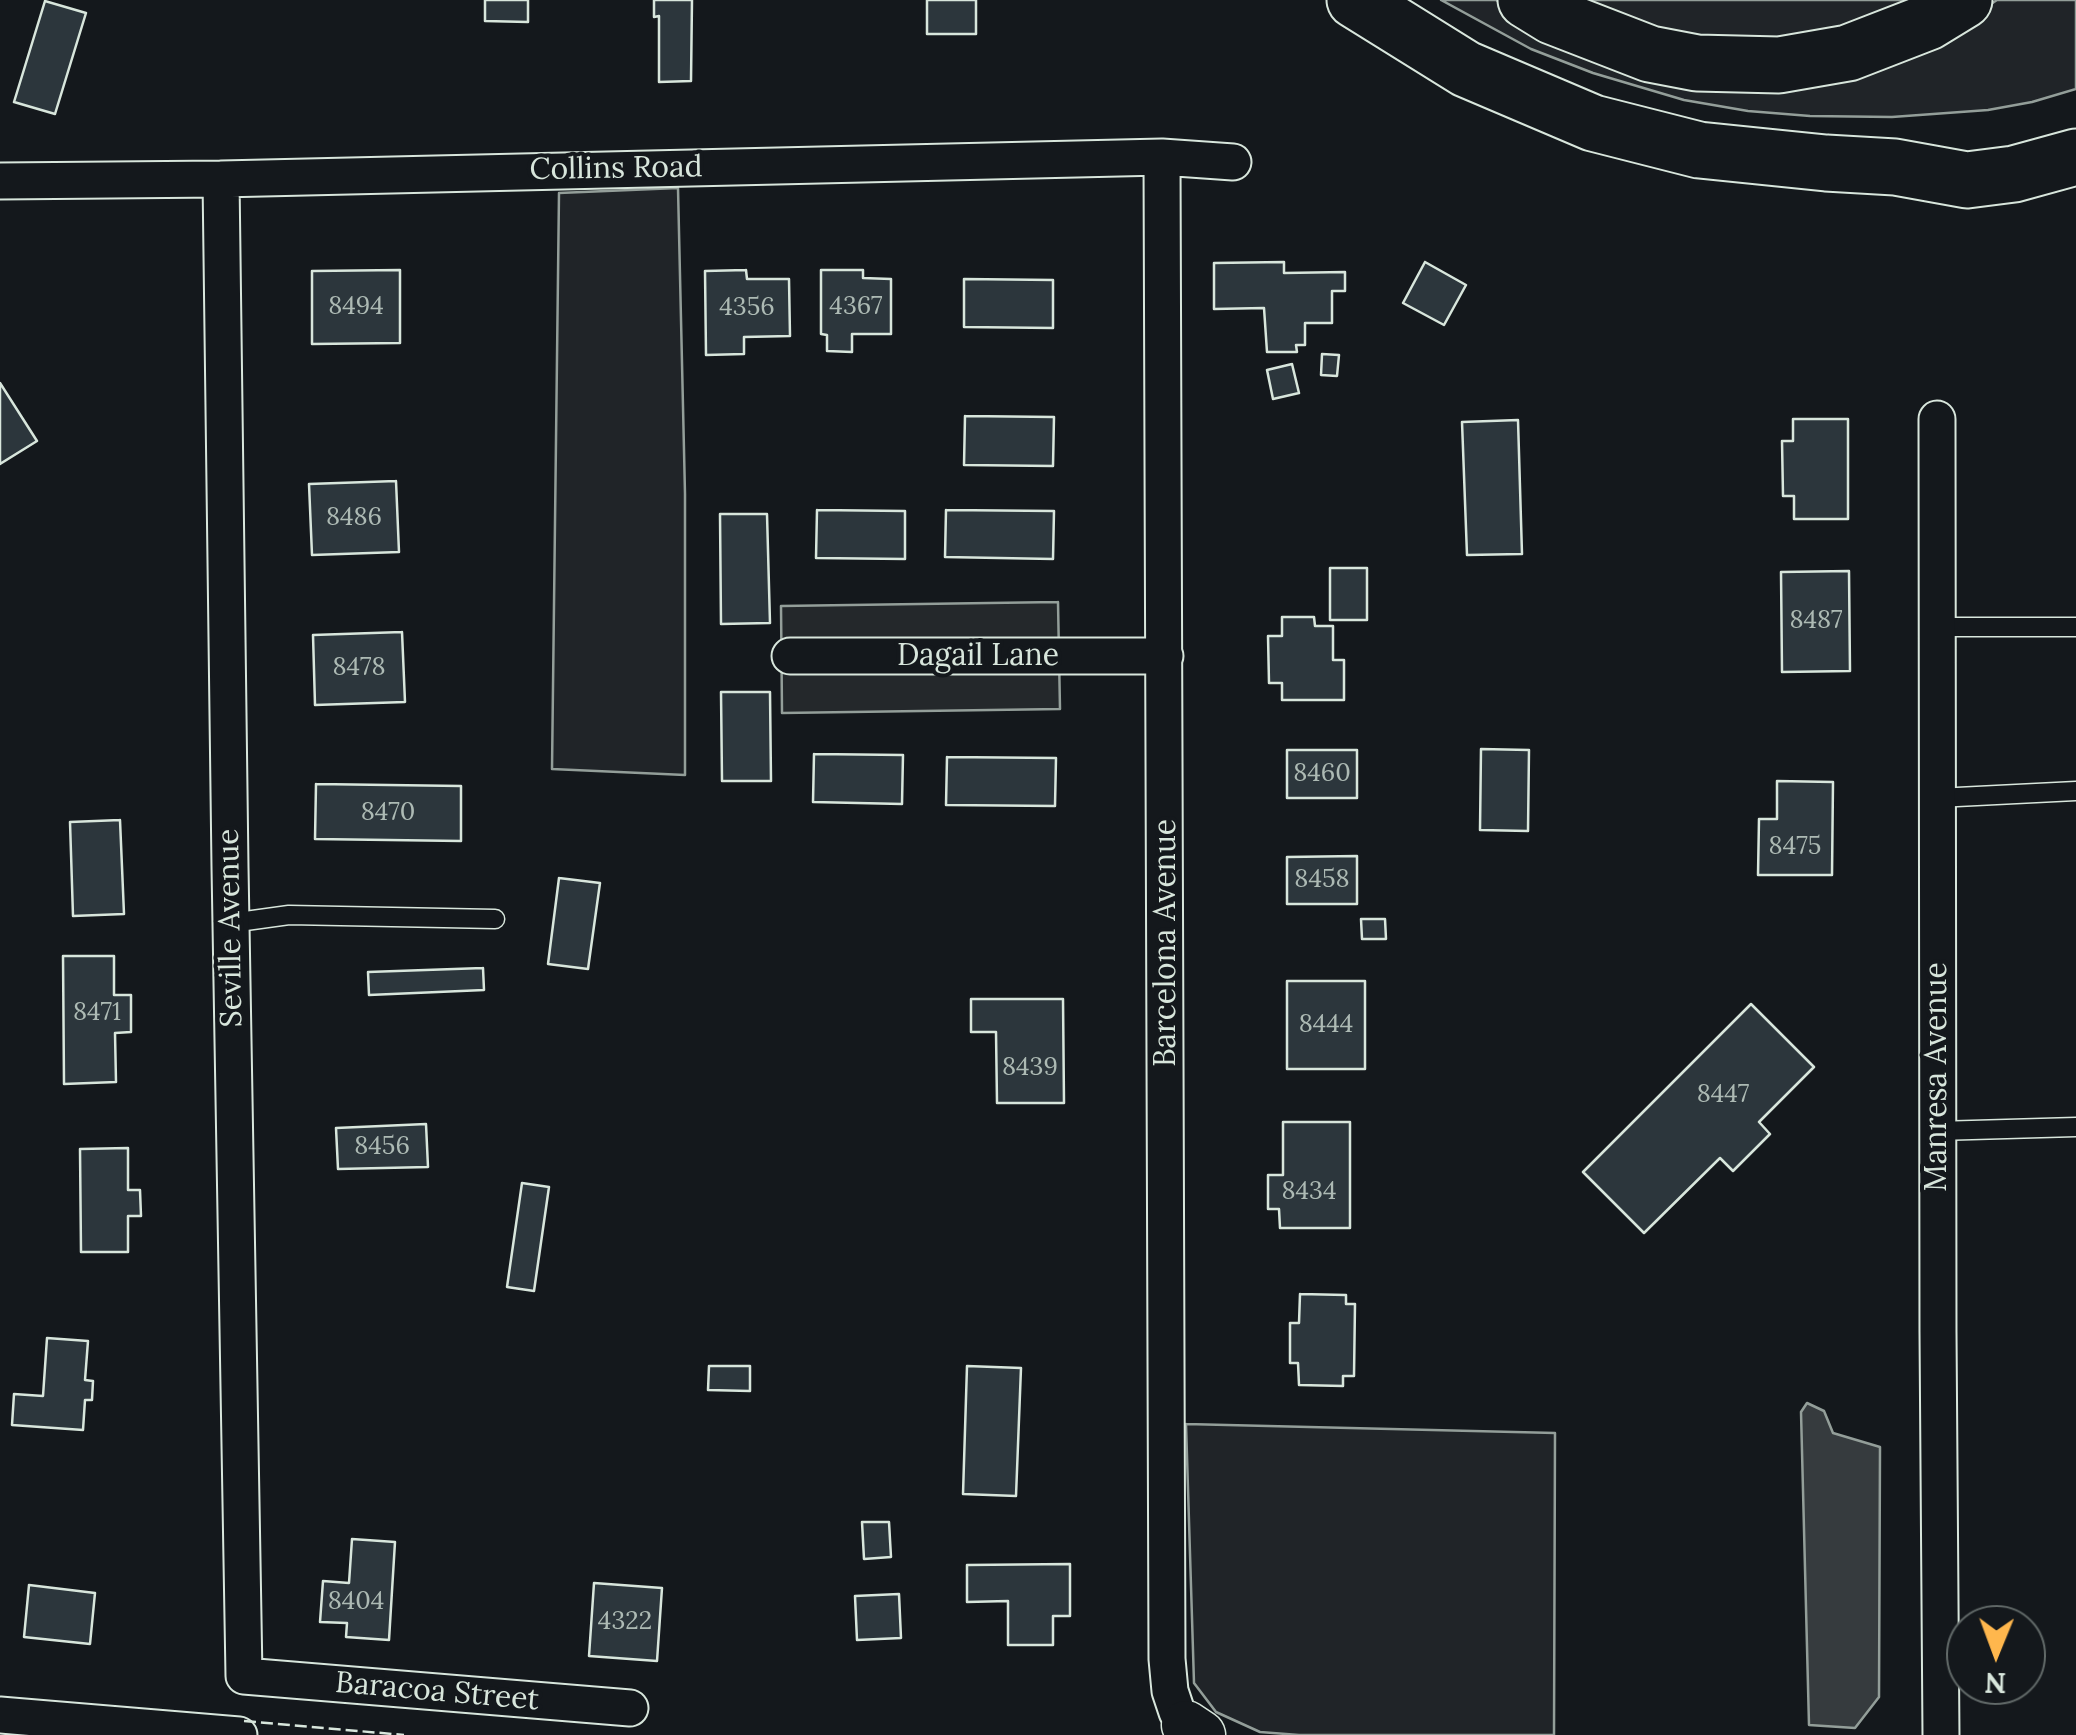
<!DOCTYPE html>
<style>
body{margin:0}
#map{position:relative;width:2076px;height:1735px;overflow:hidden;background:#14181c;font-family:Lora,serif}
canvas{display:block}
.north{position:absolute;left:1946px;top:1605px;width:100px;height:100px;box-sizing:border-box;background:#14181c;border:2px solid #626a69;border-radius:50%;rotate:181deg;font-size:28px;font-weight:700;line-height:40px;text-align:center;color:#d8e6dc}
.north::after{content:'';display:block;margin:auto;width:35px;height:45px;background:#ffb74d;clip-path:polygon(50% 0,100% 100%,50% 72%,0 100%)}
</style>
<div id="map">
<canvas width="2076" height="1735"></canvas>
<div class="north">N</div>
</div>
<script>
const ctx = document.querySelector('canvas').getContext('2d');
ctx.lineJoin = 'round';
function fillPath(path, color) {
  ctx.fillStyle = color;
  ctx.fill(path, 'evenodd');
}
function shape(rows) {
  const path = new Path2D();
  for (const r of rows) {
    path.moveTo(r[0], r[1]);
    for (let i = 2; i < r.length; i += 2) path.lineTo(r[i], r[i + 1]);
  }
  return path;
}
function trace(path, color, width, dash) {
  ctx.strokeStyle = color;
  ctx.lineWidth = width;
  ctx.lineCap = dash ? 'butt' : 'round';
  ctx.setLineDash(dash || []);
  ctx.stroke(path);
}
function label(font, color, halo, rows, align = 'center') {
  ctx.font = font + ' Lora,serif';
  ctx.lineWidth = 8;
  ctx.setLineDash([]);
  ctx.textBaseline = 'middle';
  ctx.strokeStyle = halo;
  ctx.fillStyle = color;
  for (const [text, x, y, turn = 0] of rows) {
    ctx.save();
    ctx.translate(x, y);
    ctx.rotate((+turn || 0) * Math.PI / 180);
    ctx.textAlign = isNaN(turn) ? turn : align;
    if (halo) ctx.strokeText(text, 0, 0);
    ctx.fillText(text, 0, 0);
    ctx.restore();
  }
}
const green = shape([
 [1441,0,1496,0,1520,16,1666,76,1985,8,1997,0,2076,0,2076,89,2032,102,1988,110,1892,117,1810,116,1748,111,1684,100,1593,73,1531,49,1441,0],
 [1563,0,1934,0,1781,45,1665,38,1563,0],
 [678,188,685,494,685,775,552,769,559,193,678,188],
 [1186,1424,1555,1433,1554,1735,1299,1735,1260,1732,1216,1712,1194,1683,1186,1424]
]);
const parking = shape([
 [1058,602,1060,709,782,713,781,606,1058,602]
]);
const water = shape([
 [1807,1403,1824,1411,1833,1433,1880,1447,1879,1697,1855,1728,1809,1725,1801,1412,1807,1403]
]);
const building = shape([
 [485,0,528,0,528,22,485,21,485,0],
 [654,0,692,0,691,81,659,82,659,16,654,17,654,0],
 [927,0,976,0,976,34,927,34,927,0],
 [45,1,86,13,55,114,14,102,45,1],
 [1284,262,1284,273,1345,272,1345,291,1332,291,1332,323,1305,323,1305,345,1296,345,1297,352,1267,352,1264,308,1214,309,1214,263,1284,262],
 [1425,262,1466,285,1444,325,1403,303,1425,262],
 [400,270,400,343,312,344,312,271,400,270],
 [746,270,747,279,789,279,790,336,744,337,744,354,706,355,705,271,746,270],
 [821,270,863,270,863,278,891,279,891,334,852,334,852,352,827,351,827,335,821,334,821,270],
 [964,279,1053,280,1053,328,964,327,964,279],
 [1322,354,1339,355,1337,376,1321,375,1322,354],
 [1292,364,1299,393,1273,399,1267,370,1292,364],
 [0,383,37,441,0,464,0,383],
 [965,416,1054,417,1053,466,964,465,965,416],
 [1793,419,1848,419,1848,519,1794,519,1794,496,1783,496,1782,441,1793,441,1793,419],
 [1518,420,1522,554,1467,555,1462,422,1518,420],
 [396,481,399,552,312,555,309,484,396,481],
 [817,510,905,511,905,559,816,558,817,510],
 [946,510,1054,511,1053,559,945,557,946,510],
 [720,514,767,514,770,623,721,624,720,514],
 [1330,568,1367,568,1367,620,1330,620,1330,568],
 [1849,571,1850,671,1782,672,1781,572,1849,571],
 [1282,617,1314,617,1315,626,1333,626,1333,660,1344,660,1344,700,1282,700,1282,683,1269,683,1268,636,1282,636,1282,617],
 [402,632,405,702,315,705,313,635,402,632],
 [721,692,770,692,771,781,722,781,721,692],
 [1481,749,1529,750,1528,831,1480,830,1481,749],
 [1287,750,1357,750,1357,798,1287,798,1287,750],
 [814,754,903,755,902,804,813,802,814,754],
 [947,757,1056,758,1055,806,946,805,947,757],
 [1777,781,1833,782,1832,875,1758,875,1759,819,1777,819,1777,781],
 [316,784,461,786,461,841,315,839,316,784],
 [120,820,124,914,73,916,70,822,120,820],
 [1357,856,1357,904,1287,904,1287,857,1357,856],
 [559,878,600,883,588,969,548,964,559,878],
 [1361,919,1385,919,1386,939,1362,939,1361,919],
 [63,956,114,956,114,995,131,995,131,1032,115,1033,116,1082,64,1084,63,956],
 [483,968,484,990,369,995,368,972,483,968],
 [1287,981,1365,981,1365,1069,1287,1069,1287,981],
 [971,999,1063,999,1064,1103,997,1103,996,1032,971,1032,971,999],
 [1751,1004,1814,1067,1759,1122,1770,1134,1733,1171,1720,1158,1644,1233,1583,1172,1751,1004],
 [1283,1122,1350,1122,1350,1228,1280,1228,1279,1209,1268,1209,1268,1175,1283,1175,1283,1122],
 [426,1124,428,1167,338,1169,336,1128,426,1124],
 [128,1148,128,1190,140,1190,141,1216,128,1216,128,1252,81,1252,80,1149,128,1148],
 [522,1183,549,1187,534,1291,507,1287,522,1183],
 [1300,1294,1346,1295,1346,1304,1355,1304,1354,1376,1343,1376,1343,1386,1299,1385,1298,1363,1290,1363,1290,1323,1299,1323,1300,1294],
 [47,1338,88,1341,85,1380,93,1381,92,1400,85,1400,83,1430,12,1425,14,1394,43,1396,47,1338],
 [709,1366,750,1366,750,1391,708,1390,709,1366],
 [967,1366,1021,1368,1016,1496,963,1494,967,1366],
 [862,1522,889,1522,891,1557,864,1559,862,1522],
 [352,1539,395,1542,389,1640,346,1637,347,1623,320,1622,323,1581,349,1583,352,1539],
 [1070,1564,1070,1616,1053,1616,1053,1645,1008,1645,1008,1601,967,1602,967,1565,1070,1564],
 [594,1583,662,1588,657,1661,589,1656,594,1583],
 [29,1585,95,1593,90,1644,24,1637,29,1585],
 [899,1594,901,1638,857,1640,855,1596,899,1594]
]);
const lane = shape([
 [1937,627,2076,627],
 [1937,798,2076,791],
 [231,923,289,915,495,919],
 [1937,1131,2076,1127]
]);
const street = shape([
 [1162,157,1167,1659,1170,1691,1177,1712,1186,1725],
 [221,179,230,867,244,1676,630,1708],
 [0,181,221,179,1162,157,1233,162],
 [1937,419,1938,1332,1941,1735],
 [790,656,1165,656],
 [0,1715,239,1735]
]);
const secondary = shape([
 [1186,1725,1201,1735]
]);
const highway = shape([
 [1355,0,1466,69,1593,123,1699,150,1826,163,1895,167,1967,180,2014,174,2076,157],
 [1526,0,1552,16,1650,54,1697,63,1779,65,1848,53,1928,22,1964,0]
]);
const fence = shape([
 [244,1721,404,1735]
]);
const numberNames = [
 ["8494",356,307],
 ["4367",856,307],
 ["4356",747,308],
 ["8486",354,518],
 ["8487",1816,621],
 ["8478",359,668],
 ["8460",1322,774],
 ["8470",388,813],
 ["8475",1795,847],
 ["8458",1322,880],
 ["8471",97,1013],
 ["8444",1326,1025],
 ["8439",1030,1068],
 ["8447",1723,1095],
 ["8456",382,1147],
 ["8434",1309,1192],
 ["8404",356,1602],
 ["4322",625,1622]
];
const streetNames = [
 ["Collins Road",616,169,-1],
 ["Dagail Lane",978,656],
 ["Seville Avenue",231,928,-91],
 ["Barcelona Avenue",1166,943,-90],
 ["Manresa Avenue",1937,1077,-90],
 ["Baracoa Street",437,1692,5]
];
fillPath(green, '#202428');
trace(green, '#939e99', 2.5);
fillPath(parking, '#24282b');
trace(parking, '#939e99', 2.5);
fillPath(water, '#363b3e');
trace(water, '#939e99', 2.5);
fillPath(building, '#2c363c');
trace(building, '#d8e6dc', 2.5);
trace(lane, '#d8e6dc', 21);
trace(street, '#d8e6dc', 39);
trace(secondary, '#d8e6dc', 51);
trace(highway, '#d8e6dc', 59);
trace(lane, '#14181c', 18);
trace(street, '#14181c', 35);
trace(secondary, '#14181c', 48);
trace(highway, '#14181c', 55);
trace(fence, '#d8e6dc', 2.5, [12, 5]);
label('25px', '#adbab4', null, numberNames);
label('30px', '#d8e6dc', '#14181c', streetNames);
</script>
